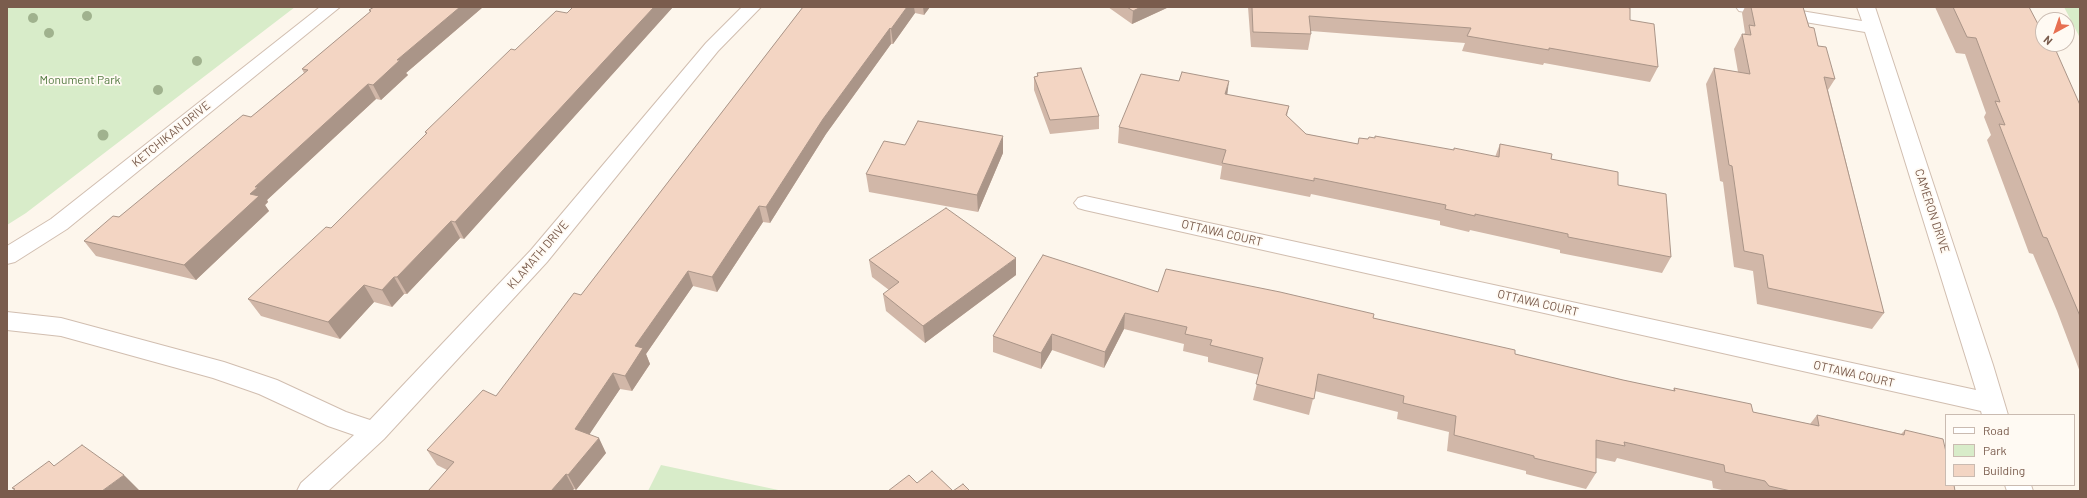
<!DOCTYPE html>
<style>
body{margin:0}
#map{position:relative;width:2087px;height:498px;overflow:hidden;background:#fdf6ec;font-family:Barlow,sans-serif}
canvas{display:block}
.frame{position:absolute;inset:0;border:8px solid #7a5c4d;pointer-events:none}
.legend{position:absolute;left:1945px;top:414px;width:130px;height:72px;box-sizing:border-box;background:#fffaf3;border:1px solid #cabbb1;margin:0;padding:5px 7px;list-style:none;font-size:12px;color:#7a5c4d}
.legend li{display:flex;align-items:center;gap:8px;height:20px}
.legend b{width:20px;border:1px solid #cabbb1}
.north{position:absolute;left:2035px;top:12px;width:40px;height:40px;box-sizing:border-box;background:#fffaf3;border:1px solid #cabbb1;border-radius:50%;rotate:220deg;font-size:11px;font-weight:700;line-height:16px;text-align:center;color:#7a5c4d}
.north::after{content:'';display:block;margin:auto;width:14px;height:18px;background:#e76f51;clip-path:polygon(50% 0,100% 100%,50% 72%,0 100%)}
</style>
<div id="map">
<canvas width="2087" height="498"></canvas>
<div class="frame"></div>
<ul class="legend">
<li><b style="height:5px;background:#fff"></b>Road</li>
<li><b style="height:11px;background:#d8ecc9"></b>Park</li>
<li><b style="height:11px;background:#f3d5c3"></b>Building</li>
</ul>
<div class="north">N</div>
</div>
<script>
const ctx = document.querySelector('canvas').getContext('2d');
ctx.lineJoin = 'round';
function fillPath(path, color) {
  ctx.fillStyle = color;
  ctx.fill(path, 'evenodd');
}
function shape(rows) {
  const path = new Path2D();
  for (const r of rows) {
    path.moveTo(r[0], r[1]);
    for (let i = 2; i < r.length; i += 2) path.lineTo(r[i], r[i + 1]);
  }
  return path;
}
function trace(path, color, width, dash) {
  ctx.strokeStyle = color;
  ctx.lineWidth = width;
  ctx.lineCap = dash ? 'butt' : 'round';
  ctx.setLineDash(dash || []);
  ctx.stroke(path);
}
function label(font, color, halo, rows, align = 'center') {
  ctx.font = font + ' Barlow,sans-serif';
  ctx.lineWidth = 3.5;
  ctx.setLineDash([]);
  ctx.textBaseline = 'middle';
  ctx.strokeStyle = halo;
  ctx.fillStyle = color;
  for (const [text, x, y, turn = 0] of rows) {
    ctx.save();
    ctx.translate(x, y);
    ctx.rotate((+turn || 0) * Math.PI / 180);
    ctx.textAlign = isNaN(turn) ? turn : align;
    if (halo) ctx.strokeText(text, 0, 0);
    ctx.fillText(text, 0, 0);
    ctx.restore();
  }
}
const green = shape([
 [7,7,295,7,26,213,7,225],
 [2064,7,2080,7,2080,38],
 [661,465,783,491,648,491]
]);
const street = shape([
 [320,7,340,7,67,229,15,262,7,264,7,246,51,219,320,7],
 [742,7,761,7,718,51,547,262,384,439,328,491,297,491,301,483,354,435,328,426,259,394,213,378,61,336,7,330,7,312,61,318,224,362,277,380,346,412,370,420,531,250,706,43,742,7],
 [1736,7,1777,7,1862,21,1857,7,1875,7,1993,365,2008,415,1982,415,1981,411,1085,210,1078,208,1074,203,1078,198,1085,196,1976,390,1865,32,1739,11,1736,7],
 [2005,485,2031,485,2033,491,2007,491,2005,485]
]);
const trees = [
 [87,16,5],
 [33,18,5],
 [49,33,5],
 [197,61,5],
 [158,90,5],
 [103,135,5.5]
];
const wall = shape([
 [374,7,483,7,406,73,408,75,381,100,376,99,267,200,268,202,265,205,269,211,196,280,96,256,84,241,119,217,251,117,304,73,302,69,370,12,369,10],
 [573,7,673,7,464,239,460,238,407,294,404,294,392,307,374,302,340,339,261,316,248,299,331,228,426,134,425,132,515,50,567,13],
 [803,7,930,7,924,15,915,13,893,44,891,44,826,134,770,223,763,222,717,292,693,286,646,354,650,364,632,391,620,389,589,434,606,453,576,490,574,489,572,491,428,491,447,470,437,465,427,450,496,396,581,295],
 [1108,7,1169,7,1132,24],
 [1248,7,1626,7,1630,20,1658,67,1650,82,1544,63,1543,65,1462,51,1465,43,1311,31,1311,34,1308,50,1251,47],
 [1745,7,1803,7,1809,27,1835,79,1828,90,1884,313,1872,329,1757,304,1753,271,1734,267,1723,182,1720,181,1706,84,1714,68,1738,72,1734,49,1742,34,1744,34,1745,33,1742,13],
 [1935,7,2029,7,2080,105,2080,372,2057,311,2033,254,2029,253,1987,140,1991,135,1984,117,1986,113,1965,54,1956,53],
 [1037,73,1099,116,1099,129,1050,134,1034,90,1034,77,1037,76],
 [1179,81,1227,95,1289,106,1287,116,1306,134,1358,144,1368,139,1495,157,1500,144,1551,159,1618,185,1671,257,1662,273,1560,253,1560,250,1470,230,1469,232,1440,225,1440,221,1311,194,1310,197,1220,179,1222,166,1118,143,1119,127],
 [905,145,1003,153,978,212,869,192,866,174],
 [869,260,1016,275,925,343,886,311,883,294,889,290,872,277],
 [1158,292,1373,318,1515,354,1623,380,1673,391,1674,388,1753,412,1810,424,1817,415,1901,434,1905,430,1955,491,1726,491,1713,488,1712,481,1617,458,1615,462,1596,458,1596,473,1586,489,1526,474,1526,471,1447,451,1449,432,1397,419,1398,412,1315,391,1309,415,1253,400,1259,375,1208,362,1208,357,1183,351,1184,344,1124,329,1104,368,1052,350,1041,369,993,352,993,336]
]);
const shadedWall = shape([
 [460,7,483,7,406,73,408,75,381,100,373,85,397,60],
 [654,7,673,7,464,239,455,222],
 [907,7,914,7,915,13,893,44,891,29],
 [923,7,930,7,924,15],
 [1141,7,1169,7,1132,24,1133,11],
 [890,28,891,44,826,134,770,223,766,207,823,119],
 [1229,81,1227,97,1225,94],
 [368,84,376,99,267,200,268,202,265,205,269,211,196,280,184,265,250,194,255,187],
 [1003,136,1003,153,978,212,977,195],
 [759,206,763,222,717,292,712,277],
 [451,221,460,238,407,294,397,277],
 [1016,258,1016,275,925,343,923,326],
 [688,271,693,286,646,354,650,364,632,391,625,376,635,346],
 [394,277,404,294,392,307,382,290],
 [364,285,374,302,340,339,328,322],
 [1125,313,1124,329,1104,368,1105,352],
 [1052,334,1052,350,1041,369,1041,353],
 [613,373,620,389,583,444,575,429],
 [599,438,606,453,576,490,568,475],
 [566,474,574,489,572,491,551,491],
 [124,475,140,491,102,491]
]);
const building = shape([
 [374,7,460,7,397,60,400,60,373,85,368,84,255,187,258,187,250,194,259,196,184,265,84,241,113,216,119,217,243,115,251,117,308,70,302,69,371,11,369,10,374,7],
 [573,7,654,7,455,222,451,221,397,277,394,277,382,290,364,285,328,322,248,299,326,227,331,228,427,133,425,132,511,49,515,50,556,11,567,13,573,7],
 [803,7,907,7,891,29,890,28,823,119,766,207,759,206,712,277,688,271,635,346,643,348,625,376,613,373,575,429,599,438,568,475,566,474,551,491,428,491,454,462,427,450,483,390,496,396,574,293,581,295,803,7],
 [1127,7,1141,7,1133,11,1127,7],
 [1252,7,1626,7,1630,8,1630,20,1654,24,1658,67,1549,48,1549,50,1467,36,1471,28,1309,16,1311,34,1253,32,1252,7],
 [1751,7,1803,7,1809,27,1814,28,1818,46,1826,47,1835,79,1824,77,1884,313,1768,288,1763,255,1744,251,1732,166,1729,165,1714,68,1750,74,1742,34,1751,35,1749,25,1755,26,1751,7],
 [1953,7,2029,7,2039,26,2043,26,2043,44,2053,44,2080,105,2080,316,2047,238,2043,237,1999,124,2005,125,1995,101,2000,102,1976,38,1967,37,1953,7],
 [1081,68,1099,116,1050,120,1034,77,1038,76,1037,73,1081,68],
 [1182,72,1229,81,1225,94,1289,106,1286,115,1306,134,1358,144,1359,138,1368,139,1369,137,1375,138,1375,136,1454,150,1454,148,1499,157,1500,144,1552,154,1551,159,1618,172,1618,185,1666,194,1671,257,1568,237,1568,234,1475,214,1475,216,1445,209,1446,205,1314,178,1314,181,1222,163,1226,150,1119,127,1141,74,1179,81,1182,72],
 [918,121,1003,136,977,195,866,174,884,141,905,145,918,121],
 [946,208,1016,258,923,326,883,294,899,282,869,260,946,208],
 [1043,255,1158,292,1166,269,1280,292,1374,314,1373,318,1515,350,1515,354,1623,380,1675,391,1674,388,1751,404,1753,412,1819,426,1817,415,1904,435,1905,430,1943,439,1946,452,1946,485,1954,485,1955,491,1791,491,1769,486,1765,481,1725,472,1724,465,1624,442,1625,446,1596,440,1596,473,1534,458,1534,456,1454,435,1456,416,1403,403,1404,396,1318,374,1314,399,1256,384,1263,358,1210,345,1212,340,1185,334,1187,327,1125,313,1105,352,1052,334,1041,353,993,336,1043,255],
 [82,445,124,475,102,491,12,491,15,489,12,488,49,461,54,466,82,445],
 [932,471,953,491,888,491,909,475,917,483,932,471],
 [963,484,970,491,953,491,963,484]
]);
const parkNames = [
 ["Monument Park",80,80]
];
const streetNames = [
 ["KETCHIKAN DRIVE",171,134,-39],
 ["CAMERON DRIVE",1932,211,72],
 ["OTTAWA COURT",1222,233,13],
 ["KLAMATH DRIVE",538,255,-49],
 ["OTTAWA COURT",1538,303,13],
 ["OTTAWA COURT",1854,374,13]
];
fillPath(green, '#d8ecc9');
trace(street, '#d1beb0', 2);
fillPath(street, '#fff');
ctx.fillStyle = '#a0b28e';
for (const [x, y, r] of trees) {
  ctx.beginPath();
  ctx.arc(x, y, r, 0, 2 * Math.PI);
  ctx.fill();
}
fillPath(wall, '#d1b7a8');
fillPath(shadedWall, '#aa9588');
fillPath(building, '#f3d5c3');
trace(building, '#aa9588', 1);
label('12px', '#537a41', '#fffaf3', parkNames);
label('12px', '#7a5c4d', '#fffaf3', streetNames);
</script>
